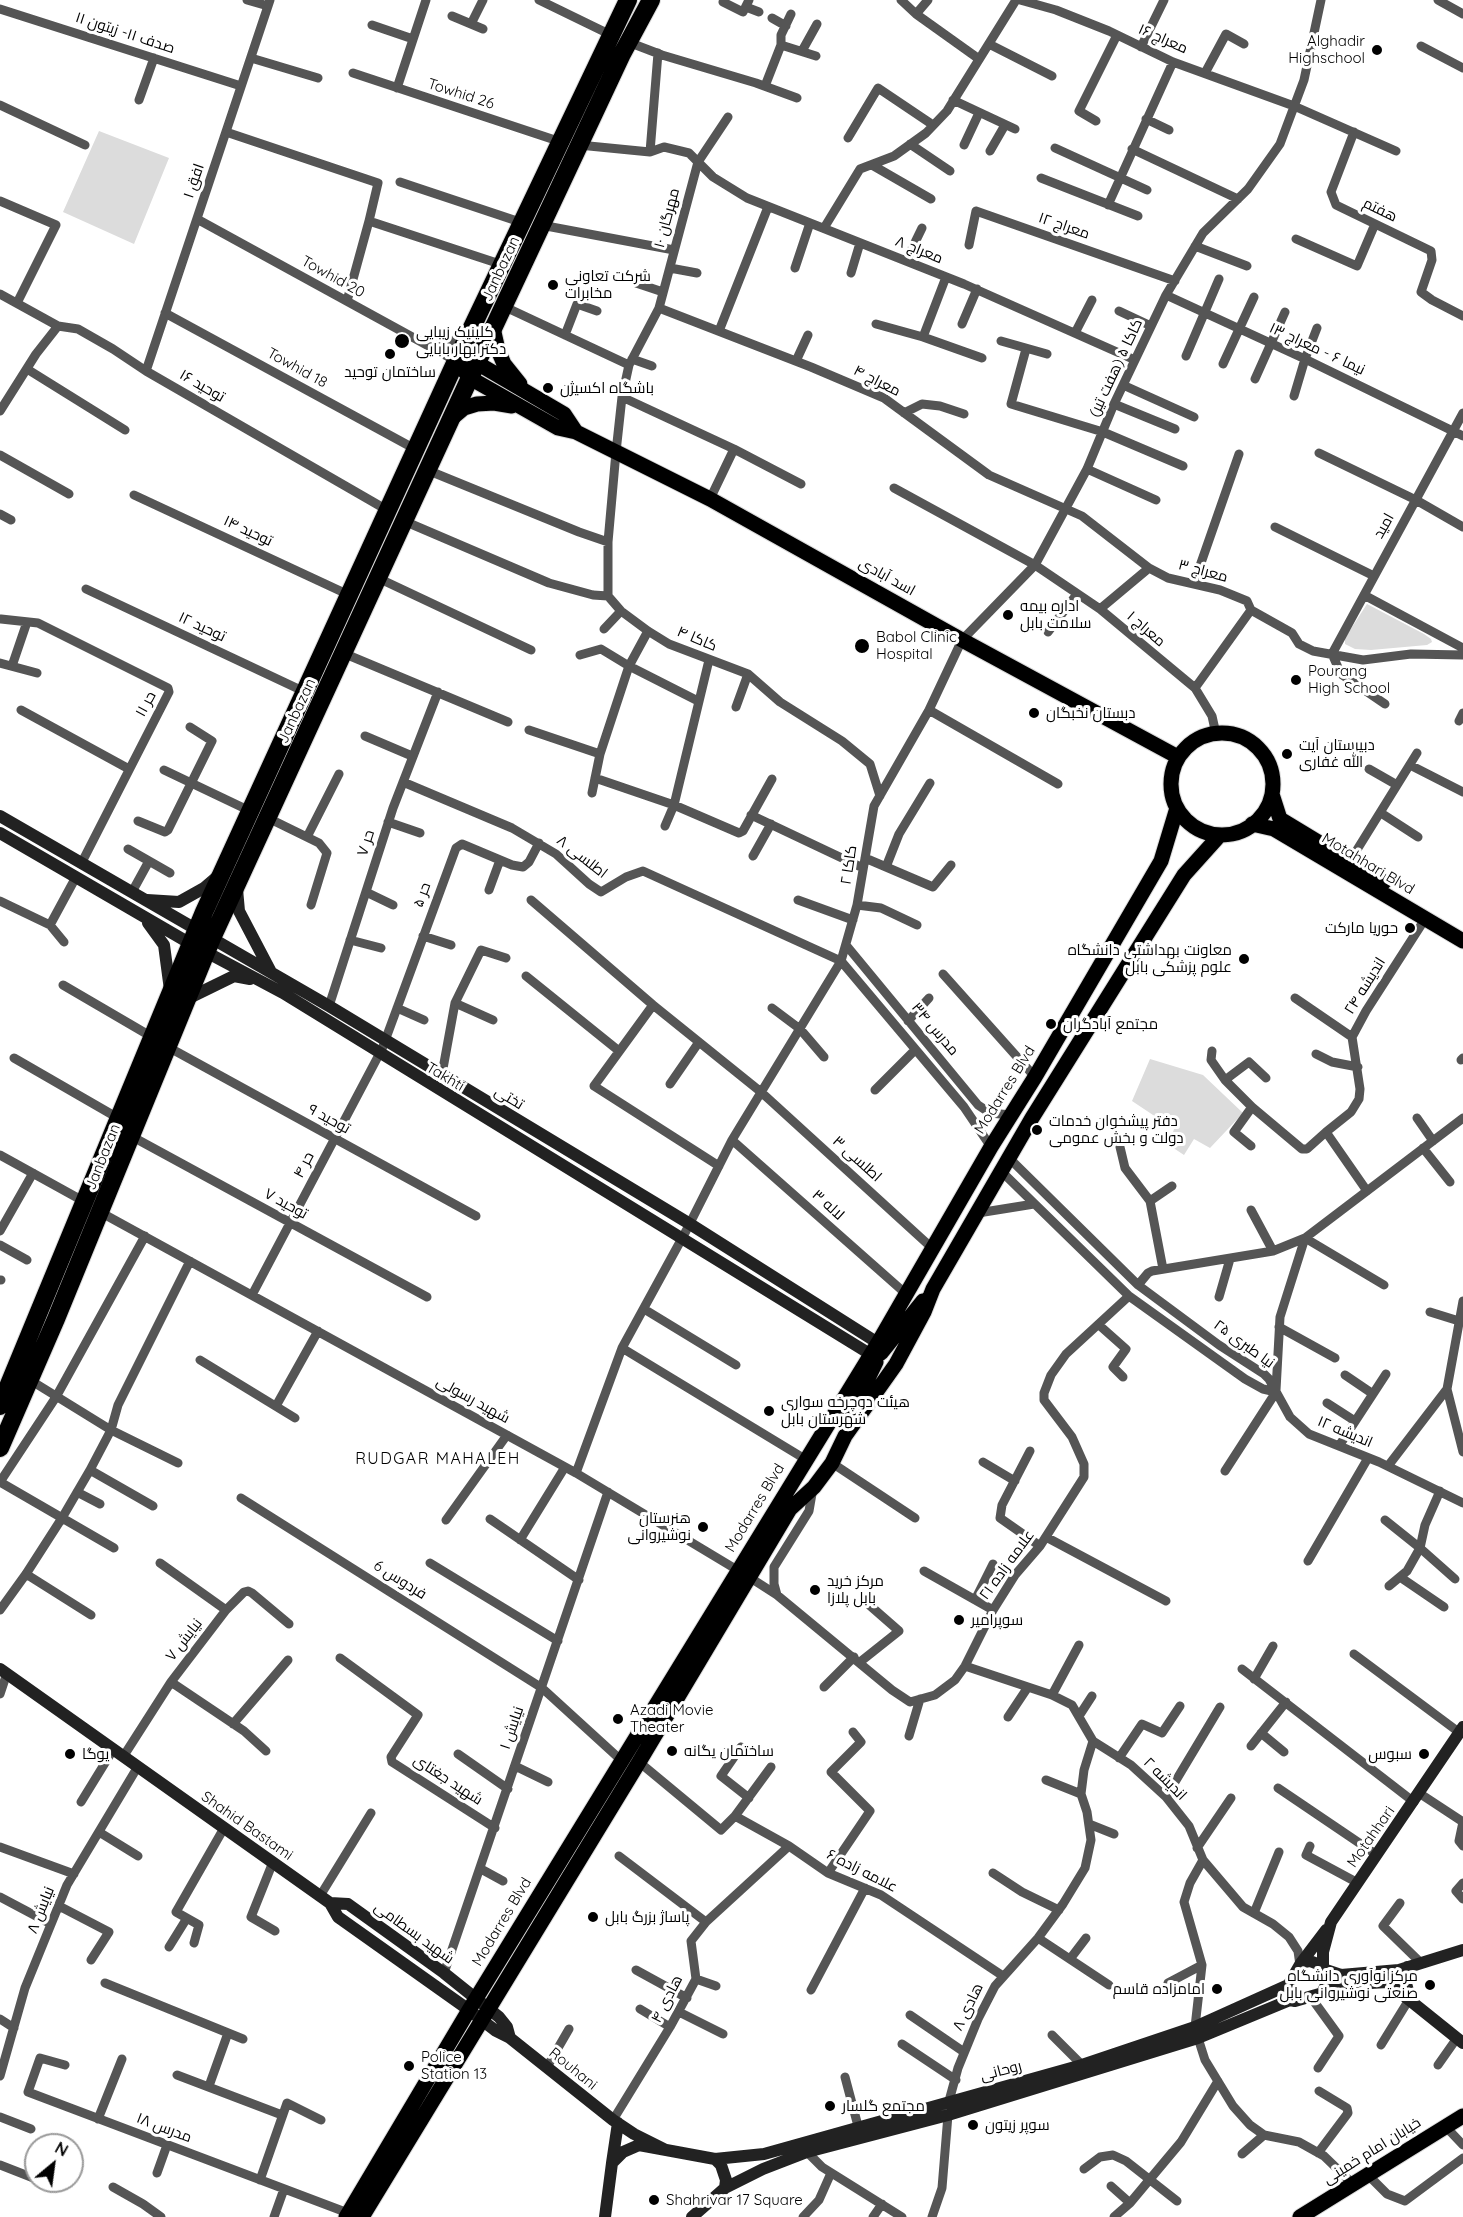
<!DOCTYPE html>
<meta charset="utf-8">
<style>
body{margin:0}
#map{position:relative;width:1463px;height:2217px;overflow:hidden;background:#fff;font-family:Quicksand,sans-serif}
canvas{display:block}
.north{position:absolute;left:24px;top:2133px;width:60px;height:60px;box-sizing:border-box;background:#fff;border:2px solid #999;border-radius:50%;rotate:29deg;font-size:16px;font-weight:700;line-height:24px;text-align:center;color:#000}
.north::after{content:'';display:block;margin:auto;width:21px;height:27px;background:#000;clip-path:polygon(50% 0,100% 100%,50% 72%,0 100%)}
</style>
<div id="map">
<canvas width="1463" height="2217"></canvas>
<div class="north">N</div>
</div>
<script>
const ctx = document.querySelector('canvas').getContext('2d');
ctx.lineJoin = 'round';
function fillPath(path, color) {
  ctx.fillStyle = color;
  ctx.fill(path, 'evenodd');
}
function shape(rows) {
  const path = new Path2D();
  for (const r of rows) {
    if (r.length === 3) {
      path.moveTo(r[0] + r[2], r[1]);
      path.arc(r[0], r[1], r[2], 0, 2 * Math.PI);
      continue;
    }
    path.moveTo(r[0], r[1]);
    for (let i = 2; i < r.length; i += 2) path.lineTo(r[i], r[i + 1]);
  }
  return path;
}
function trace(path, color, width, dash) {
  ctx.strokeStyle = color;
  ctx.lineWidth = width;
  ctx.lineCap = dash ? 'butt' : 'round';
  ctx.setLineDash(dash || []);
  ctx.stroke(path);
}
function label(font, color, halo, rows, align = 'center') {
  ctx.font = font + ' Quicksand,Cairo,sans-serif';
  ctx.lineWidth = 6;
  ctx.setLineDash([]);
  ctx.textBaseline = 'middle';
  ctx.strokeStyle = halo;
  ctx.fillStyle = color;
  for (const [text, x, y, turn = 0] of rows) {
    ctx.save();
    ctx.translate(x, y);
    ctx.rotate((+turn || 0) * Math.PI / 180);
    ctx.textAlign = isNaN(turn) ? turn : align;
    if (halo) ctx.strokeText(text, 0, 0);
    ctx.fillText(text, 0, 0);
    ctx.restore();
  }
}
const green = shape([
 [99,131,169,158,134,244,63,212],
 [1367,604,1424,634,1431,639,1432,642,1427,645,1371,650,1355,649,1345,644,1345,638],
 [1150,1059,1203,1075,1243,1113,1210,1148,1194,1139,1184,1155,1169,1145,1174,1129,1132,1101]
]);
const street = shape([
 [247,0,268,6],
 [539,0,611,35],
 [901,0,916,14,979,59],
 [1020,0,1056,10,1109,31,1173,62,1294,106,1396,151],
 [1438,0,1463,14],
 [723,2,743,12,749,0],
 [746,7,759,12],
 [0,9,241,86],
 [916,14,928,0],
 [452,16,483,29],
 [772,18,786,26],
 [471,24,483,0],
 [372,25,413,39],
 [628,42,662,55,756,83,797,98],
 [989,44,1052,76],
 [781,45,781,35,791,14],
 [1421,46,1463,68],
 [1141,47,1164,0],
 [802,51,817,24],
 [251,58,318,78],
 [353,73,561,142],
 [1205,73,1226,34,1244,44],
 [765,86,781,45,816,56],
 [397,88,426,0],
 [139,100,154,58],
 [953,100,1015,129],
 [0,105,85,145],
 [728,117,698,162,659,308,629,365,622,397,616,452,608,542,608,596,621,611,648,631,669,644,748,674,780,702,842,741,870,764,880,796],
 [1146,119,1169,130],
 [1096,121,1079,111,1117,35],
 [226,132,378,183,369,221,503,265],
 [1354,132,1331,192,1336,205,1431,251,1432,260,1421,292,1432,300,1463,316],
 [848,138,878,88,933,125],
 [910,144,950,171],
 [579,145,650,152,664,147,689,153,713,177,747,198,964,284,1135,360],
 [964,145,979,113],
 [1055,148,1147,190],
 [1132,149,1238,199],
 [990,151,1005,125],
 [650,152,658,53],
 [872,165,931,199],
 [1041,178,1138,216],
 [400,182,523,223],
 [0,201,56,225,17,303],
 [1108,205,1173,62],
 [197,219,456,361],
 [541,225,674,250],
 [824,228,860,169,894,156,926,133,947,111,1016,0],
 [1296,239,1357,266,1375,224],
 [969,245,976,211,1175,281],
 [1195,246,1247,266],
 [906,261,922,228],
 [670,268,697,273],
 [795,268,810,223],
 [851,273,860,243],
 [636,283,663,292],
 [0,294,58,326,78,329,113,349,146,371,387,510],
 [1166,295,1305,359,1463,436],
 [347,301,369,221],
 [503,306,629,365],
 [659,308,811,367,884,398,989,475,1082,516,1149,568,1168,578,1220,590,1247,601,1251,610,1292,633,1299,644,1313,651,1363,660,1411,654,1463,655],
 [1119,311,1151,326],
 [165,313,415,449],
 [876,324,923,337,982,358],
 [962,324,977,289],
 [719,331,768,207],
 [1075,333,1092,300],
 [565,335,577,304,597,311],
 [923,337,946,277],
 [1001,341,1047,354],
 [426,342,439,344,454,340,467,328],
 [1026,349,1011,404,1103,432,1183,466],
 [1186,356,1219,279],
 [632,359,652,366],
 [796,361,808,335],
 [1223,364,1254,297],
 [27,369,125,430],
 [146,371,270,0],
 [1255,379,1285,312],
 [1123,385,1194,417],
 [1294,396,1305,359,1317,328],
 [622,397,734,449,801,484],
 [1114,404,1175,429],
 [0,411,36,354,58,326],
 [904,413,922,404,940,406,964,414],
 [1319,453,1416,500,1463,527],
 [0,455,69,494],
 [1087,469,1156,500],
 [427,470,579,532,608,542],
 [894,488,1035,565,1100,609,1195,688,1212,716,1216,734],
 [134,495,349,595],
 [710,499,734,449],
 [0,514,11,520],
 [404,521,549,583,593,595,608,596],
 [1275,527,1374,576],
 [378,578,531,650],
 [1194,583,1239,454],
 [86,589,305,692],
 [1364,595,1463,648],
 [1100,609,1149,568],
 [1,619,38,623,168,688,169,692,81,864],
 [604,629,621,611],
 [1048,632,1077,594],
 [343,653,508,722],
 [1332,654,1463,413],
 [1332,654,1341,674,1385,704],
 [580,655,601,649,629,666,698,701],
 [0,663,37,673],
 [12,666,27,622],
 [1195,688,1251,610],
 [736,707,748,674],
 [21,710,129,769],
 [929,710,1058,784],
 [1459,721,1463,713],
 [529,730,600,754],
 [365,736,412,756],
 [1410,765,1463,792],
 [1369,769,1397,785],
 [164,770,250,811],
 [595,778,674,805,739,833,743,831,772,779],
 [403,782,512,828,556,854,589,884,601,892,626,877,643,871,841,961,964,1107,991,1147],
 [592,793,600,754,629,666,648,631],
 [1381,813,1418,837],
 [751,815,863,868],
 [268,818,319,843,327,853,311,905],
 [138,821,165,832,168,830,212,741,190,727],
 [388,822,420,833],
 [665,826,674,805,709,660],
 [307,837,339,774],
 [128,849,170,873],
 [753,856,771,824],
 [865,858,933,887,951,865],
 [1350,861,1417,753],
 [886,867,899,834,930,783],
 [489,890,500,860],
 [132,892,149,861],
 [366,892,393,905],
 [531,900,653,1005,761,1092,932,1248],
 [798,900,853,920],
 [0,901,50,925,64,942],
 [857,905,881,908,917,925],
 [50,925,76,877],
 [423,936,451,945],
 [350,940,381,948],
 [846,945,978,1105,990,1113,1011,1115],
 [943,974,1035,1077],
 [526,976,619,1051],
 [63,985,152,1037],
 [1295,998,1352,1037],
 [455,1003,493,1020],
 [653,1005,594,1086,719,1166],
 [329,1006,393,808,438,692],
 [397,1008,424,1020],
 [772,1008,800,1029,824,1057],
 [908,1021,929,998],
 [168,1047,476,1216],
 [1212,1051,1211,1060,1225,1080,1252,1107,1302,1149,1307,1149,1326,1132],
 [1316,1054,1332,1062,1358,1067],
 [14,1058,118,1118],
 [1461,1060,1463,1058],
 [442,1074,455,1003,481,950,506,958],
 [1225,1080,1249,1062,1266,1078],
 [670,1084,699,1042],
 [875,1090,915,1050],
 [1417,1118,1433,1141],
 [131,1136,427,1297],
 [732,1140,905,1293],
 [1251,1146,1234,1132,1252,1107],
 [1120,1147,1125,1168,1150,1201,1163,1269],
 [1423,1148,1450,1182],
 [0,1155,85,1202],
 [1009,1158,1138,1285,1219,1345,1264,1374,1269,1379,1290,1417,1309,1434,1379,1462,1463,1503],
 [1002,1172,1129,1296,1245,1379,1263,1389,1276,1392],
 [1367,1191,1326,1132,1351,1112,1359,1099,1360,1089,1352,1037,1366,1011,1425,919],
 [1150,1201,1172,1186],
 [1251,1210,1273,1251],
 [100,1212,576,1473,739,1571],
 [978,1213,1034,1204],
 [0,1231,33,1173],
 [1305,1238,1384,1285],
 [0,1245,27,1260],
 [0,1280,1,1280],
 [1138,1285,1148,1273,1152,1271,1273,1251,1305,1238,1463,1118],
 [252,1295,382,1049,456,848,462,844,512,865,523,867,529,862,539,843],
 [1219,1297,1230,1259],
 [1463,1301,1447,1389,1463,1452],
 [644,1309,736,1365],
 [1430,1312,1459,1321],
 [1099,1325,1126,1349,1113,1367,1123,1377],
 [1279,1327,1335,1358],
 [622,1348,805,1459],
 [200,1360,295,1418],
 [1345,1375,1373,1394],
 [30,1380,111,1430,178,1463],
 [1276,1390,1280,1317,1305,1238],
 [1327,1403,1355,1421],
 [276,1406,318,1331],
 [1339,1446,1386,1374],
 [1030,1451,1002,1505,1000,1518,1040,1546],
 [983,1462,1015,1481],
 [832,1463,915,1518],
 [1388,1466,1447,1389],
 [90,1470,153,1506],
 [1225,1471,1276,1392],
 [576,1473,622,1348,686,1231,732,1140,841,961,857,905,874,806,929,710,962,640,1035,565,1087,469,1114,404,1166,295,1203,233,1248,189,1280,144,1304,80,1321,0],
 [0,1482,56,1397,145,1236],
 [0,1482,114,1548],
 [77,1492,100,1504],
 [241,1498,542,1688,622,1761],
 [490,1519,579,1580],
 [446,1520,507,1435],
 [1385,1520,1420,1548,1455,1579],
 [1046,1537,1166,1601],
 [520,1540,565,1467],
 [1308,1561,1368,1458],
 [160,1563,226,1610],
 [430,1563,558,1641],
 [924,1571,993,1610],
 [26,1574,91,1615],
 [749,1577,777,1595,892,1690,910,1702,935,1695,955,1680,965,1666,993,1610,1015,1575,1040,1546,1084,1477,1084,1464,1072,1437,1044,1400,1044,1393,1051,1375,1066,1354,1129,1296],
 [1400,1577,1444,1607],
 [1389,1586,1407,1571,1420,1548,1425,1525,1440,1491],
 [777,1595,774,1584,774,1567,809,1511,813,1488],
 [975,1600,993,1564],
 [0,1610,26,1574,62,1518,90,1470,111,1430,118,1405,190,1261],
 [1354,1654,1460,1733],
 [340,1658,418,1715,391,1757,392,1762,495,1828],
 [860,1662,899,1631,867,1603],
 [965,1666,1052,1695,1072,1705,1093,1741,1131,1765,1166,1797,1189,1826,1203,1860,1243,1907,1273,1924,1289,1937,1298,1951,1300,1965],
 [1242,1669,1414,1802],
 [1254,1679,1273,1646],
 [171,1682,244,1731,266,1751],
 [824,1687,854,1657],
 [0,1694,7,1673],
 [1052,1695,1079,1645],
 [1079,1716,1092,1696],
 [1008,1717,1028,1687],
 [233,1724,288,1660],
 [1261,1733,1284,1752],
 [909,1736,920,1699],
 [1251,1746,1286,1702],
 [741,1747,721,1776,749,1798],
 [458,1754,508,1789],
 [123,1757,171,1682,226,1610,244,1592,248,1591,252,1593,289,1624],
 [1119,1758,1142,1724,1162,1733,1180,1706],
 [639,1762,721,1830,735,1816,771,1767],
 [515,1766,548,1782],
 [1046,1780,1081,1794],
 [1278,1788,1377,1855],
 [1419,1793,1463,1822],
 [1166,1797,1220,1707],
 [81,1802,113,1750],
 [735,1816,789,1846,828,1873,881,1895,1003,1976],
 [1463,1822,1459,1841,1463,1846],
 [1089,1824,1114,1834],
 [99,1832,138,1856],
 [1310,1846,1306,1855,1358,1883],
 [0,1847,74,1874],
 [1197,1848,1231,1798],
 [619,1856,706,1922],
 [273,1862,251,1917,275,1931],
 [481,1869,503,1881],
 [828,1873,870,1811,831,1772,861,1742,853,1732],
 [993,1873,1022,1892,1059,1910],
 [1463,1883,1456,1891,1463,1899],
 [320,1896,371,1813],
 [0,1897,51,1924],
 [1400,1903,1383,1926,1421,1963],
 [59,1906,109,1932,91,1960],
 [1254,1913,1279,1852],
 [1038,1938,1109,1985],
 [194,1943,199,1925,176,1912,224,1828],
 [169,1947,187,1918],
 [1070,1959,1086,1938],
 [636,1970,687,1998],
 [444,1973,608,1492],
 [696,1979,716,1986],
 [105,1983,243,2039],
 [1168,1983,1202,1965],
 [811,1990,865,1888],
 [1310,1996,1339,2036,1318,2068],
 [640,2009,670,2027],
 [679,2012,723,2034],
 [910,2015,964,2052],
 [0,2019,14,2028],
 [1195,2027,1202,1965,1184,1902,1190,1883,1203,1860],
 [1052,2035,1082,2065],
 [1198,2038,1205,2060,1233,2106,1250,2125,1264,2135,1299,2142,1324,2156,1353,2184],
 [902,2044,956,2080],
 [1381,2045,1410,1998],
 [65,2065,40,2058,28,2092,348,2213],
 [1438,2065,1457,2038],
 [547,2067,569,2029],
 [177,2075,282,2115],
 [0,2076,25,1988,67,1885,137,1768],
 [845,2077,858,2126],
 [209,2086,228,2033],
 [949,2101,958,2068,978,2019,995,1986,1038,1938,1063,1904,1085,1868,1091,1840,1087,1812,1081,1794,1084,1770,1093,1741],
 [0,2117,31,2129],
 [98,2119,122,2059],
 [613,2120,670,2027,696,1979,691,1941,706,1922,789,1846],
 [1446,2127,1463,2145],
 [807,2152,822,2167,902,2217],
 [1318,2153,1348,2113,1347,2108,1319,2091],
 [1242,2154,1264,2135],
 [0,2165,36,2179],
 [1084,2169,1100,2157,1113,2155,1126,2161,1177,2201],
 [157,2173,167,2145],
 [1368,2175,1387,2194,1405,2201,1463,2158],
 [260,2180,287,2103,321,2120],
 [1111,2186,1130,2203],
 [113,2187,143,2204,161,2217],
 [274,2217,284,2189],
 [803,2217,819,2200,831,2173],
 [873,2217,882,2204],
 [932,2217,942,2188,948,2115],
 [1114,2217,1130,2203,1181,2142,1218,2081]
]);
const secondary = shape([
 [0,816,329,1006,690,1224,878,1343],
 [0,833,191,944,283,993,870,1354],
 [237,889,239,911,271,972],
 [147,900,179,902,204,888,218,876],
 [148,923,164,945,170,990],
 [187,999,234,976,250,979],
 [0,1669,330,1903,338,1917,469,2010,496,2031,510,2038,613,2120,634,2134,664,2149],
 [330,1903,348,1904,444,1973,499,2017,507,2027,510,2038],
 [1301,1963,1326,1930],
 [1323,1966,1323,1952,1331,1922,1463,1727],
 [1407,1967,1404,1976,1410,1998],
 [1326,1970,1341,1975,1399,1970,1463,1950],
 [1323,1991,1327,1983,1327,1974,1323,1966,1310,1961,1301,1963,1285,1991,1290,2000,1295,2001,1354,1984,1387,1982,1463,2043],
 [715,2159,764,2154,1082,2065,1195,2027,1286,1986],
 [612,2163,618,2123],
 [725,2188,763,2169,807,2152,948,2115,1198,2038,1290,2000],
 [605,2217,612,2163,623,2152,639,2145,715,2159,721,2165,726,2180,725,2188,692,2217]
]);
const primary = shape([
 [493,328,498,350,504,364,520,384],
 [456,361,470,378,558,428,576,432,710,499,962,640,1178,757],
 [467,362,477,363,564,414,576,432],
 [451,419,464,408,477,404,494,403,512,406],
 [1222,784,51],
 [1272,794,1280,819,1384,882],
 [1252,824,1274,829,1463,941],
 [876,1353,881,1353,923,1301],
 [851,1419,857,1401,876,1362],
 [346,2217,469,2010,878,1343,991,1147,1035,1077,1161,861,1177,808],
 [362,2217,639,1762,790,1509,814,1487,832,1463,845,1436,896,1364,924,1312,933,1289,1032,1118,1184,875,1220,835],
 [1300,2217,1463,2116]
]);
const highway = shape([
 [0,1406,204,912,456,361,628,0],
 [0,1448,56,1319,212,938,467,384,622,54,651,0]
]);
const markers = [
 [1377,50,6,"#000"],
 [553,285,6,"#000"],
 [402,341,8,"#000"],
 [390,354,6,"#000"],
 [548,388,6,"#000"],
 [1008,615,6,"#000"],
 [862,646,8,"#000"],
 [1296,680,6,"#000"],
 [1034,713,6,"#000"],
 [1287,754,6,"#000"],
 [1410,928,6,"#000"],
 [1244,959,6,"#000"],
 [1051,1024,6,"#000"],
 [1037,1130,6,"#000"],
 [769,1411,6,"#000"],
 [703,1527,6,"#000"],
 [815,1590,6,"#000"],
 [959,1620,6,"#000"],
 [618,1719,6,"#000"],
 [672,1751,6,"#000"],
 [70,1754,6,"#000"],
 [1424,1754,6,"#000"],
 [593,1917,6,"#000"],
 [1430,1985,6,"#000"],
 [1217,1989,6,"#000"],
 [409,2066,6,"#000"],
 [830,2106,6,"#000"],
 [973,2125,6,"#000"],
 [654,2200,6,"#000"]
];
const streetNames = [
 ["صدف ۱۱- زیتون ۱۱",125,33,18],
 ["معراج ۱۶",1163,39,24],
 ["Towhid 26",461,94,18],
 ["افق ۱",194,181,-71],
 ["هفتم",1380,210,26],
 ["مهرگان ۱۰",667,218,-75],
 ["معراج ۱۲",1064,226,19],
 ["معراج ۸",919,250,22],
 ["Janbazan",501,269,-65],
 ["Towhid 20",333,277,29],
 ["نیما ۶ - معراج ۱۳",1317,349,25],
 ["Towhid 18",297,368,29],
 ["کاکا ۵ (هفت تیر)",1116,368,-65],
 ["معراج ۴",877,381,27],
 ["توحید ۱۶",202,386,30],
 ["امید",1384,526,-61],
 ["توحید ۱۴",248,531,25],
 ["معراج ۳",1203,571,15],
 ["اسد آبادی",887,577,29],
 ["توحید ۱۲",202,627,25],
 ["معراج ۱",1146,629,41],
 ["کاکا ۴",697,639,23],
 ["حر ۱۱",146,704,-62],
 ["Janbazan",297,711,-65],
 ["حر ۷",366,843,-72],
 ["اطلسی ۸",582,857,38],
 ["Motahhari Blvd",1368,864,31],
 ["کاکا ۲",849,865,-81],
 ["حر ۵",422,895,-70],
 ["اندیشه ۲۴",1365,986,-58],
 ["مدرس ۳۴",935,1029,50],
 ["Takhti",445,1077,31],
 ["Modarres Blvd",1005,1090,-58],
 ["تختی",509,1098,31],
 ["توحید ۹",329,1119,29],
 ["Janbazan",103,1157,-68],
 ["اطلسی ۳",857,1159,42],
 ["حر ۴",304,1165,-62],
 ["توحید ۷",286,1204,29],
 ["لاله ۳",828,1205,42],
 ["نیا طبری ۲۵",1244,1344,36],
 ["شهید رسولی",473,1400,29],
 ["اندیشه ۱۲",1345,1432,23],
 ["Modarres Blvd",755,1508,-59],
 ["علامه زاده ۲۱",1007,1565,-54],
 ["فردوس 6",400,1580,32],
 ["نیایش ۷",184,1640,-52],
 ["نیایش ۱",512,1728,-71],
 ["اندیشه ۲",1165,1779,45],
 ["شهید جغتای",448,1780,33],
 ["Shahid Bastami",247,1826,35],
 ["Motahhari",1371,1837,-55],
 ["علامه زاده ۶",862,1871,27],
 ["نیایش ۸",41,1910,-68],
 ["Modarres Blvd",502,1922,-59],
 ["شهید بسطامی",414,1933,36],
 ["هادی ۴",667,1999,-63],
 ["هادی ۸",968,2007,-64],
 ["Rouhani",573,2069,39],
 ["روحانی",1001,2071,-15],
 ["مدرس ۱۸",164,2128,21],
 ["خیابان امام خمینی",1372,2151,-32]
];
const poiNames = [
 ["Alghadir",1365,41,"right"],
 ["Highschool",1365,58,"right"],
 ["شرکت تعاونی",565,276],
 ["مخابرات",565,293],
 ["کلینیک زیبایی",416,332],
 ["دکتر بهار بابایی",416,349],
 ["ساختمان توحید",390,372,"center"],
 ["باشگاه اکسیژن",560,388],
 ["اداره بیمه",1020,606],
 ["سلامت بابل",1020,623],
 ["Babol Clinic",876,637],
 ["Hospital",876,654],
 ["Pourang",1308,671],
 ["High School",1308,688],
 ["دبستان نخبگان",1046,713],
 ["دبیرستان آیت",1299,745],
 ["الله غفاری",1299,762],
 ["حوریا مارکت",1398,928,"right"],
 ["معاونت بهداشتی دانشگاه",1232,950,"right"],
 ["علوم پزشکی بابل",1232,967,"right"],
 ["مجتمع آبادگران",1063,1024],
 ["دفتر پیشخوان خدمات",1049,1121],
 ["دولت و بخش عمومی",1049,1138],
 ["هیئت دوچرخه سواری",781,1402],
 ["شهرستان بابل",781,1419],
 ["هنرستان",691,1518,"right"],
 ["نوشیروانی",691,1535,"right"],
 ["مرکز خرید",827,1581],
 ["بابل پلازا",827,1598],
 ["سوپرامیر",971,1620],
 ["Azadi Movie",630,1710],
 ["Theater",630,1727],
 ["ساختمان یگانه",684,1751],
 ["یوگا",82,1754],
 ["سبوس",1412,1754,"right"],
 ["پاساژ بزرگ بابل",605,1917],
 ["مرکز نوآوری دانشگاه",1418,1976,"right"],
 ["صنعتی نوشیروانی بابل",1418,1993,"right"],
 ["امامزاده قاسم",1205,1989,"right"],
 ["Police",421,2057],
 ["Station 13",421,2074],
 ["مجتمع گلسار",842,2106],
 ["سوپر زیتون",985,2125],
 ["Shahrivar 17 Square",666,2200]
];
const neighbourhoodNames = [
 ["RUDGAR MAHALEH",438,1459]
];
fillPath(green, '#dcdcdc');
trace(primary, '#dbdbdb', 17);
trace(highway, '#dbdbdb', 20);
trace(street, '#555', 9);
trace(secondary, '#222', 12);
trace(primary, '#000', 15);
trace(highway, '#000', 18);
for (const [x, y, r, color] of markers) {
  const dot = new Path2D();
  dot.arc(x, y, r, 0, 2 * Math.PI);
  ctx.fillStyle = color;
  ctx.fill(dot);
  trace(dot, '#fff', 2);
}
label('15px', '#000', '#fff', streetNames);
label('15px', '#000', '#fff', poiNames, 'left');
ctx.letterSpacing = '1.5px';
label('16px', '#000', '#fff', neighbourhoodNames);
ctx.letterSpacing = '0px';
</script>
